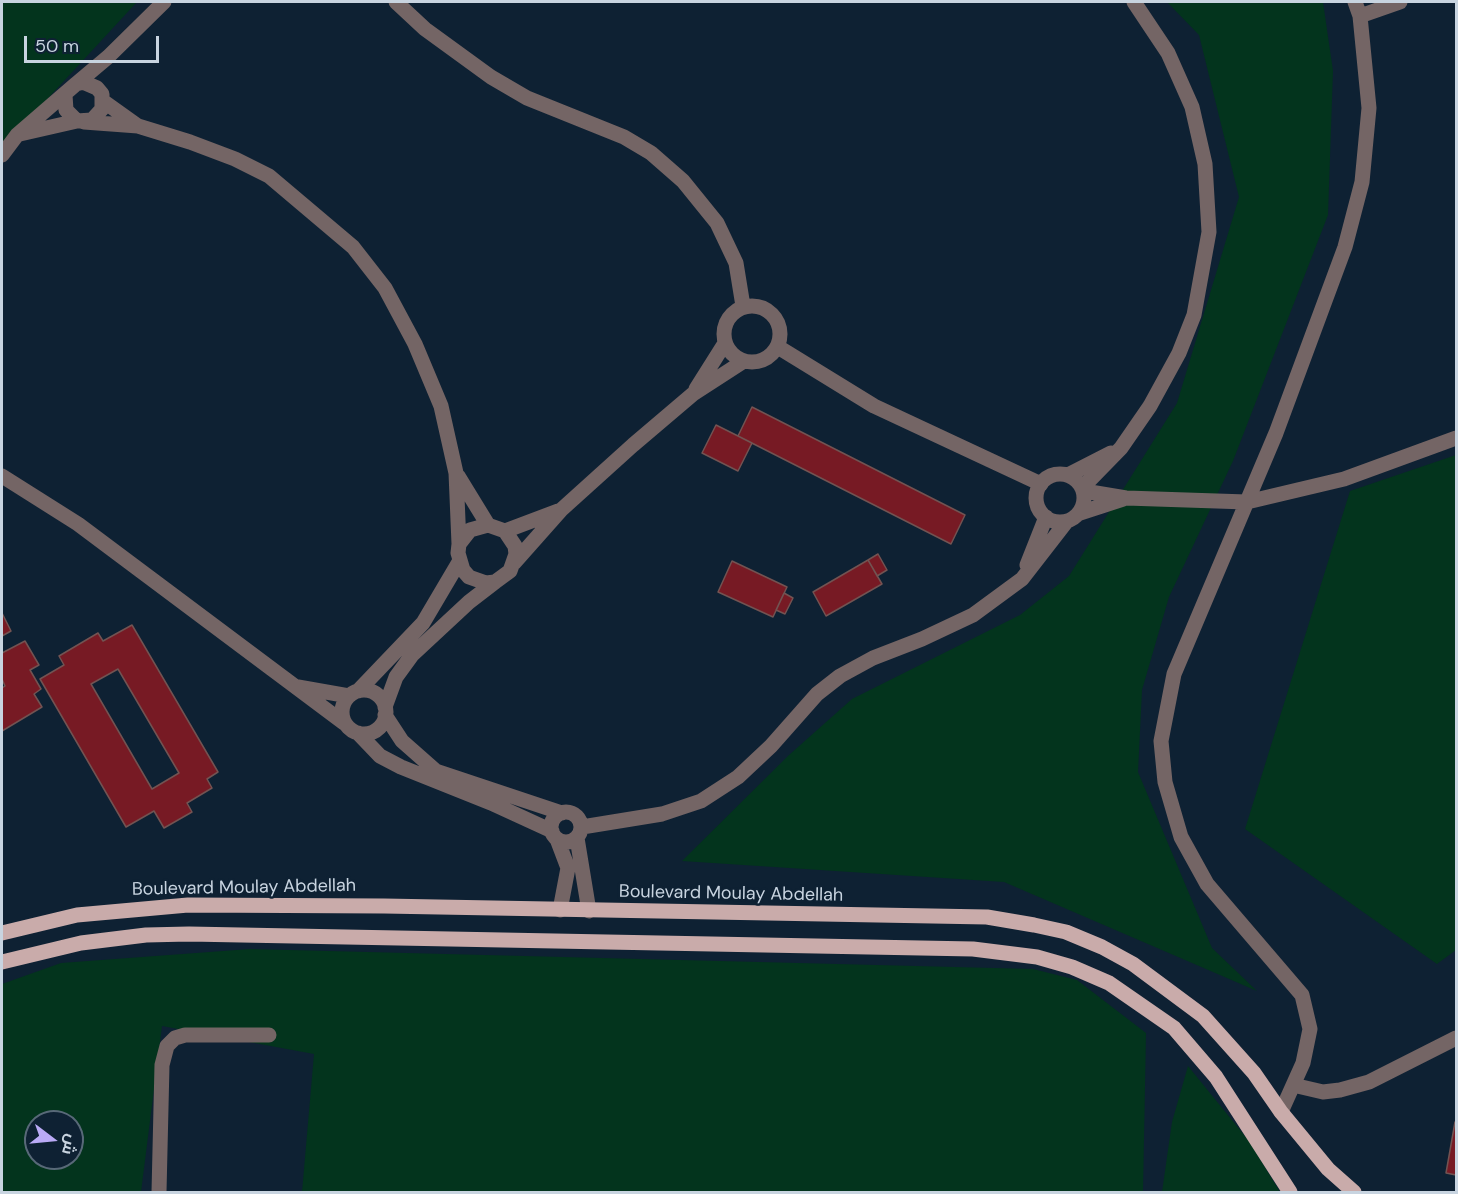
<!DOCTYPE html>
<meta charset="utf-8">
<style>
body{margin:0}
#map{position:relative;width:1458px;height:1194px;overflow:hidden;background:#0e2133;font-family:"DM Sans",Cairo,sans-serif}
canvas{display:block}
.frame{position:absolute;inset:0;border:3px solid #c8d4e0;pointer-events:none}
.north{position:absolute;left:24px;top:1110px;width:60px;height:60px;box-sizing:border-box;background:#0e2133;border:2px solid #586978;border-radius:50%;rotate:106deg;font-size:16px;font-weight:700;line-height:24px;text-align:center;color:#c8d4e0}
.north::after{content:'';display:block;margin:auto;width:21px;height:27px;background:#baaaf6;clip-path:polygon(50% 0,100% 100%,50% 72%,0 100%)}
.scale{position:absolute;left:24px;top:36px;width:135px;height:27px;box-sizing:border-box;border:3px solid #c8d4e0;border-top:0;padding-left:8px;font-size:18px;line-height:21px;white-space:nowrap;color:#c8d4e0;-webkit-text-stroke:4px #0e2133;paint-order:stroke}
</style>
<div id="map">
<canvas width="1458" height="1194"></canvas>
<div class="frame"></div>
<div class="north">ش</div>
<div class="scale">50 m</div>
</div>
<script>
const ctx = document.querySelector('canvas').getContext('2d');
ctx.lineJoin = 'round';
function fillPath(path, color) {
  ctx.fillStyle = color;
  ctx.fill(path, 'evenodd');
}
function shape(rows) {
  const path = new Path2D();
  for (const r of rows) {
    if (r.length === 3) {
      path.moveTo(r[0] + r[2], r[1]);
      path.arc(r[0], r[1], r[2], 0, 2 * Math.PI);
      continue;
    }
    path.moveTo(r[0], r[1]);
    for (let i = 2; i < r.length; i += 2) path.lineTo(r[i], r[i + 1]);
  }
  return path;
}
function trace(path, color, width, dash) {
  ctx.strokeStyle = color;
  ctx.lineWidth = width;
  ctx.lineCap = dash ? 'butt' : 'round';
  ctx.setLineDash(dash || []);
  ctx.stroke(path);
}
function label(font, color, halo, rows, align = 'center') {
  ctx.font = font + ' "DM Sans",sans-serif';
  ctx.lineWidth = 5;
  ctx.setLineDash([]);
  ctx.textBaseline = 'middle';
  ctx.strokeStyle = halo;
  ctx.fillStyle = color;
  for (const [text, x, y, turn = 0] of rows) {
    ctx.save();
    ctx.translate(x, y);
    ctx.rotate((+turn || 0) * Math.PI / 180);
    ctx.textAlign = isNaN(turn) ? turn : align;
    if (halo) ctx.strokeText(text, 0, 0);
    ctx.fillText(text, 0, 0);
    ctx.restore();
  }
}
const green = shape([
 [2,2,137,2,2,148],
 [1167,2,1323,2,1333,71,1328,215,1233,461,1169,597,1142,690,1138,772,1212,948,1257,991,1004,882,682,861,789,755,852,699,1020,615,1069,576,1177,403,1239,197,1199,35],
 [1456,455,1456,950,1437,964,1245,829,1350,491],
 [250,949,1033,969,1077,980,1146,1033,1143,1192,302,1192,314,1054,162,1026,141,1192,2,1192,2,984,61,963],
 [36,1122,72,1122,72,1158,36,1158],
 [1188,1066,1249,1141,1280,1192,1162,1192,1172,1122]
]);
const building = shape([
 [752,407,965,515,951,544,738,436,752,407],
 [716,425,752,443,738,471,702,453,716,425],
 [878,554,887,570,877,576,868,560,878,554],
 [868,560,882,584,826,616,813,592,868,560],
 [732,561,787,587,773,617,718,592,732,561],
 [784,593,793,598,785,614,776,610,784,593],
 [2,613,11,631,2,636,2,613],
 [132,625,218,772,207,779,212,788,187,803,192,812,164,828,154,811,126,827,40,679,64,665,59,656,98,633,103,641,132,625],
 [118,669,179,773,152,789,91,684,118,669],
 [25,641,39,665,30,670,41,689,34,694,42,707,2,731,2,688,5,686,2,679,2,653,25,641],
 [1455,1122,1456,1122,1456,1175,1446,1173,1455,1122]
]);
const minor = shape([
 [396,2,425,29,491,77,527,98,624,137,651,153,683,181,717,223,736,263,743,306],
 [1360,16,1400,2],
 [76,84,108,57,164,2],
 [103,101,138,126],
 [84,122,138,126,190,142,235,159,269,176,353,247,385,288,415,344,441,406,456,473,459,544],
 [20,134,77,121],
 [2,155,17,135,76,84,83,82,97,88,102,94,102,109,92,120,77,121,66,110,65,95],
 [752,334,28],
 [778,347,874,406,1041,484],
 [696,389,725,343],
 [1060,498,24],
 [1068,475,1111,453],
 [2,476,78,524,344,723],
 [458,476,488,525,505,531,515,546,516,554,510,571,495,582,486,583,469,577,463,570,458,553,459,544,470,530,488,525],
 [1082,488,1121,448,1150,406,1179,353,1194,315,1209,232,1205,164,1192,107,1168,53,1134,2],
 [1084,491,1126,498,1247,502,1344,479,1456,438],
 [1080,513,1123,499],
 [505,531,558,511],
 [514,563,561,510,633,445,693,394,744,361],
 [1027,565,1046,517],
 [298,687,349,696],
 [364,712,22],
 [358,691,423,623,459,562],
 [385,707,396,677,412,655,469,602,495,582],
 [385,715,402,741,436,771,562,813],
 [358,733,380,756,401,767,491,803,552,831],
 [566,827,15],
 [582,827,662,814,701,801,738,777,771,746,817,694,840,676,873,658,922,639,973,615,1022,579,1067,521],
 [577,838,589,911],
 [557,839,568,868,560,910],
 [1293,1085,1323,1092,1340,1090,1369,1082,1456,1038],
 [1281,1112,1303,1063,1310,1029,1302,995,1207,884,1181,837,1165,782,1161,741,1174,674,1276,433,1345,247,1362,182,1369,108,1360,16,1355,2],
 [159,1192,162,1065,167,1046,175,1038,185,1035,269,1035]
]);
const major = shape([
 [2,933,77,915,188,905,384,906,987,917,1034,925,1066,932,1102,947,1133,964,1203,1016,1254,1073,1281,1112,1328,1169,1354,1192],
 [2,962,81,943,146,935,189,934,973,949,1037,957,1072,967,1109,983,1174,1028,1216,1077,1290,1192]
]);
const streetNames = [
 ["Boulevard Moulay Abdellah",244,888,-1],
 ["Boulevard Moulay Abdellah",731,894,1]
];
fillPath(green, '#03341d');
fillPath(building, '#771a24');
trace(building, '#725352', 1.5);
trace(minor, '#746565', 15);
trace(major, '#c9abaa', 15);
label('18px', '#c8d4e0', '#0e2133', streetNames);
</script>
